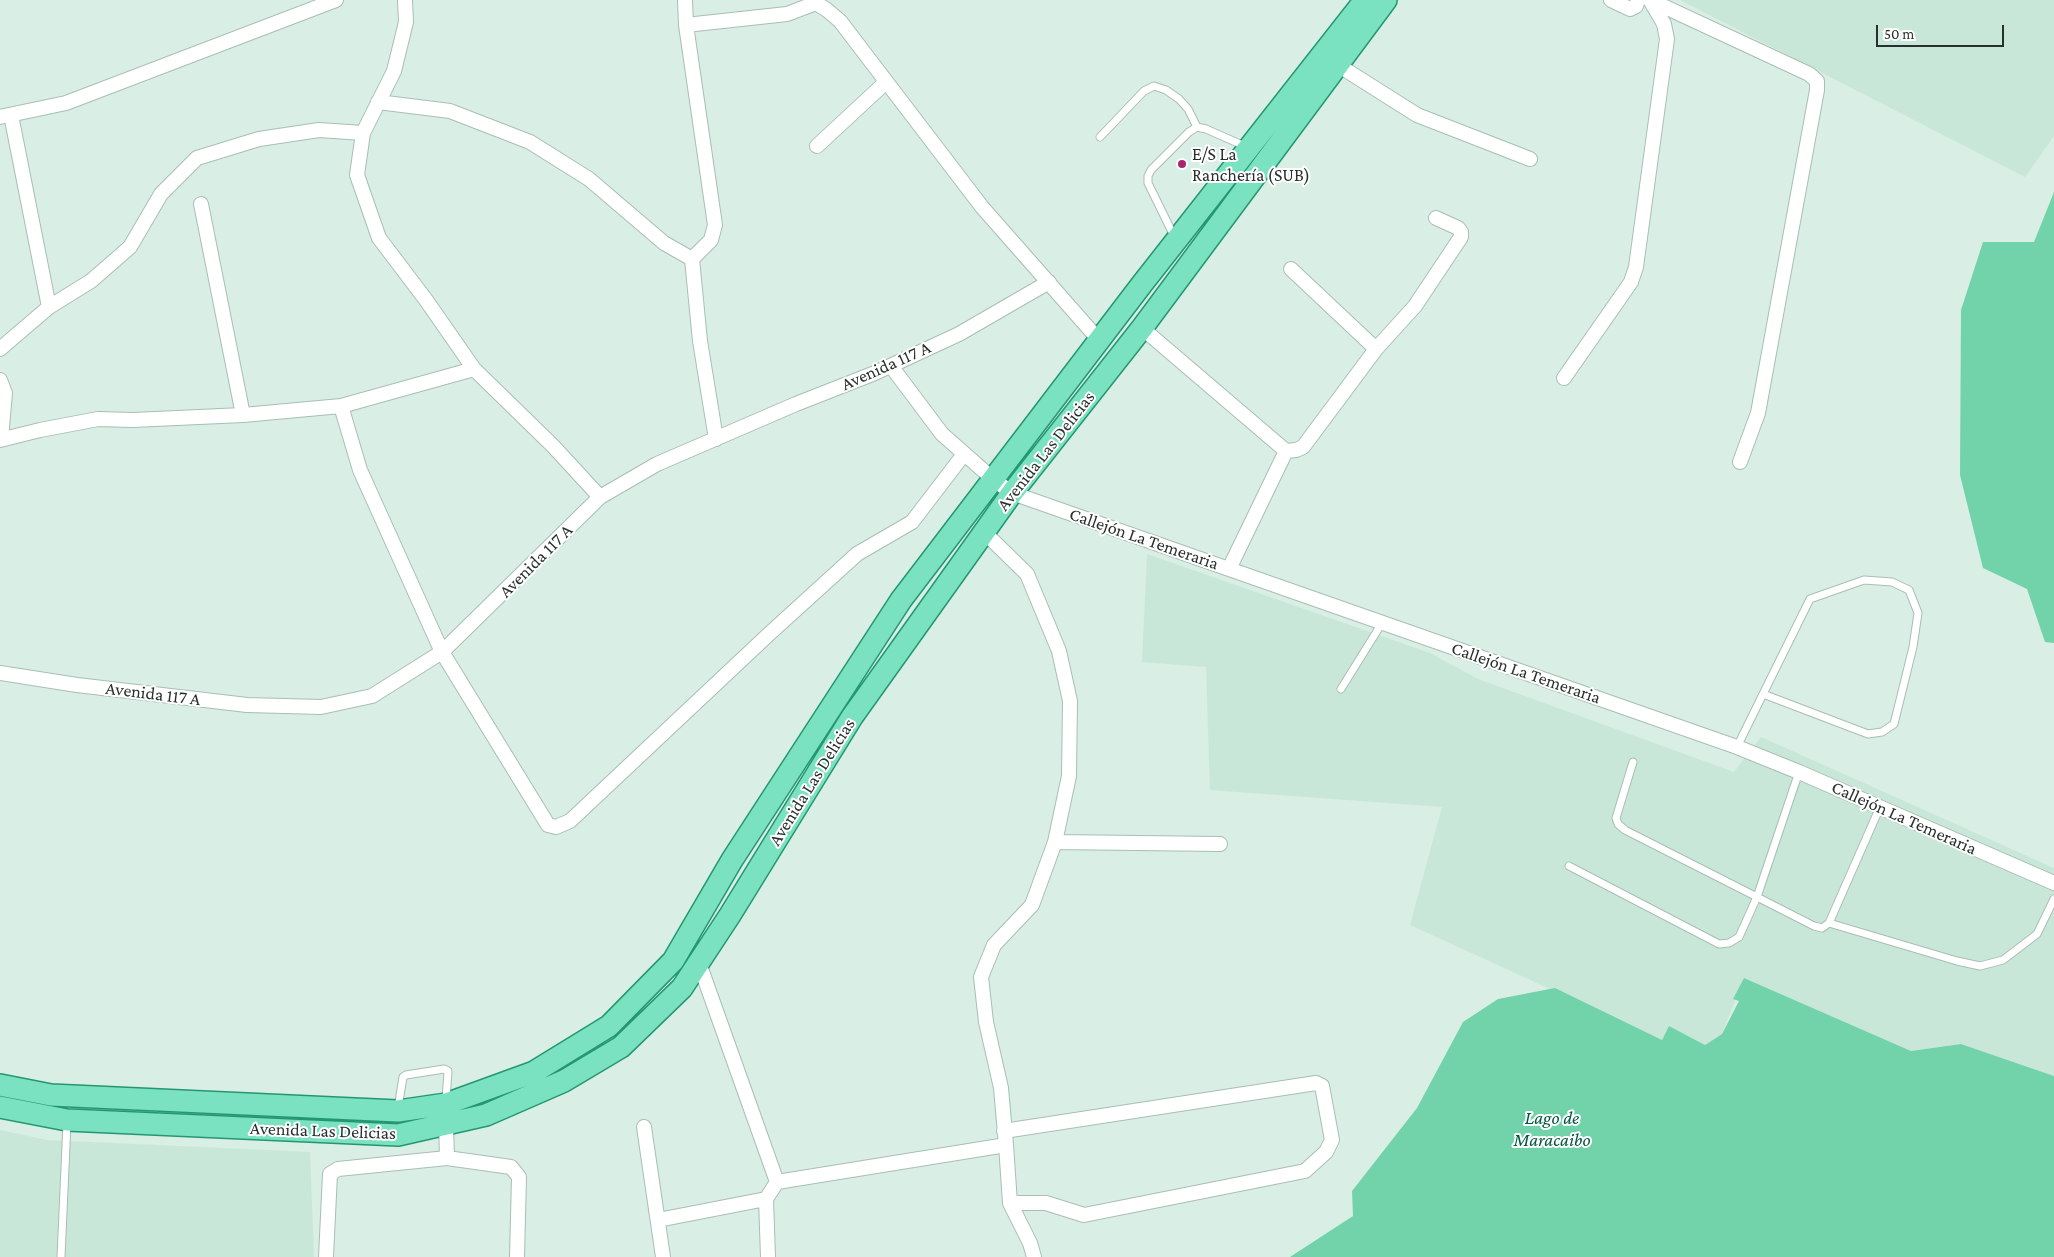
<!DOCTYPE html>
<meta charset="utf-8">
<style>
body{margin:0}
#map{position:relative;width:2054px;height:1257px;overflow:hidden;background:#d9eee4;font-family:"Crimson Pro",serif}
canvas{display:block}
.scale{position:absolute;left:1876px;top:25px;width:128px;height:22px;box-sizing:border-box;border:2px solid #28302c;border-top:0;padding-left:6px;font-size:15px;line-height:18px;white-space:nowrap;color:#28302c;-webkit-text-stroke:4px #fff;paint-order:stroke}
</style>
<div id="map">
<canvas width="2054" height="1257"></canvas>
<div class="scale">50 m</div>
</div>
<script>
const ctx = document.querySelector('canvas').getContext('2d');
ctx.lineJoin = 'round';
function fillPath(path, color) {
  ctx.fillStyle = color;
  ctx.fill(path, 'evenodd');
}
function shape(rows) {
  const path = new Path2D();
  for (const r of rows) {
    path.moveTo(r[0], r[1]);
    for (let i = 2; i < r.length; i += 2) path.lineTo(r[i], r[i + 1]);
  }
  return path;
}
function trace(path, color, width, dash) {
  ctx.strokeStyle = color;
  ctx.lineWidth = width;
  ctx.lineCap = dash ? 'butt' : 'round';
  ctx.setLineDash(dash || []);
  ctx.stroke(path);
}
function label(font, color, halo, rows, align = 'center') {
  ctx.font = font + ' "Crimson Pro",serif';
  ctx.lineWidth = 4;
  ctx.setLineDash([]);
  ctx.textBaseline = 'middle';
  ctx.strokeStyle = halo;
  ctx.fillStyle = color;
  for (const [text, x, y, turn = 0] of rows) {
    ctx.save();
    ctx.translate(x, y);
    ctx.rotate((+turn || 0) * Math.PI / 180);
    ctx.textAlign = isNaN(turn) ? turn : align;
    if (halo) ctx.strokeText(text, 0, 0);
    ctx.fillText(text, 0, 0);
    ctx.restore();
  }
}
const built = shape([
 [1680,0,2054,0,2054,136,2025,177],
 [1147,554,1430,653,1478,679,1734,772,1761,737,2054,868,2054,1076,1961,1044,1911,1051,1744,978,1722,1034,1705,1045,1669,1026,1662,1040,1410,925,1442,807,1210,790,1206,667,1142,662],
 [0,1130,47,1140,310,1152,314,1257,0,1257]
]);
const water = shape([
 [2054,192,2054,643,2045,642,2027,589,1983,568,1960,475,1961,310,1983,242,2034,242],
 [1744,978,1911,1051,1961,1044,2054,1076,2054,1257,1290,1257,1353,1216,1352,1191,1417,1108,1463,1022,1498,999,1555,988,1662,1040,1669,1026,1705,1045,1722,1034,1739,1001,1733,999]
]);
const lane = shape([
 [1100,137,1144,91,1154,86,1166,90,1179,99,1188,109,1197,127],
 [1175,238,1148,183,1148,176,1151,170,1189,132,1197,127,1206,129,1247,147],
 [1341,689,1382,623],
 [1737,747,1763,694,1810,599,1864,580,1892,582,1909,590,1918,613,1913,647,1894,724,1882,732,1868,734,1763,694],
 [1633,762,1616,818,1618,824,1625,830,1757,897,1814,926,1822,928,1829,923,1880,807],
 [1569,866,1719,944,1729,943,1739,937,1757,897,1799,772],
 [1829,923,1957,961,1980,966,2003,960,2037,934,2054,899],
 [398,1108,403,1077,406,1075,444,1069,448,1071,446,1100],
 [61,1257,67,1123]
]);
const street = shape([
 [405,0,406,22,394,71,363,133,357,175,379,238,426,300,474,369,553,446,600,497],
 [685,0,686,25,715,225,711,240,692,259],
 [817,0,816,3,827,10,840,21,982,207,1099,340],
 [1611,0,1630,9,1636,6,1638,0],
 [1650,0,1809,74,1817,81,1817,90,1758,413,1740,462],
 [686,25,787,14,816,3],
 [1338,65,1417,115,1530,159],
 [378,102,450,111,530,142,589,179,664,243,692,259,700,341,716,439],
 [11,115,49,307],
 [0,117,66,103,336,0],
 [817,146,886,82],
 [201,204,243,415],
 [1291,269,1376,349],
 [1142,328,1286,451,1296,450,1303,447,1376,349,1415,306,1461,237,1461,232,1458,228,1436,218],
 [0,349,49,307,91,281,130,247,161,194,197,158,259,139,319,130,363,133],
 [891,366,942,434,993,479,1012,493,1737,747,1799,772,2054,883],
 [1564,378,1631,282,1636,267,1667,39,1664,24,1650,0],
 [0,380,5,393,1,439],
 [341,406,360,470,442,652,548,825,556,827,570,821,769,634,857,554,912,522,964,454],
 [0,440,40,430,98,419,133,420,243,415,341,406,474,369],
 [1229,569,1286,451],
 [0,673,77,685,247,705,321,707,372,696,442,652,600,497,657,464,796,404,875,373,959,334,1049,282],
 [1055,842,1220,844],
 [699,963,777,1182,1006,1145,1001,1088,986,1022,981,977,994,945,1032,905,1055,842,1069,776,1070,701,1059,651,1027,574,984,532],
 [446,1124,447,1158,511,1167,519,1177,517,1257],
 [644,1127,663,1257],
 [1004,1131,1316,1083,1322,1086,1332,1140,1326,1152,1305,1171,1084,1215,1046,1203,1010,1203],
 [1006,1145,1010,1203,1030,1243,1034,1257],
 [658,1220,766,1199],
 [326,1257,330,1174,338,1169,447,1158],
 [768,1257,766,1199,777,1182]
]);
const primary = shape([
 [0,1085,51,1095,398,1111,446,1104,534,1072,609,1026,673,961,732,860,901,600,1142,284,1365,0],
 [0,1107,67,1120,398,1135,486,1115,564,1081,621,1047,682,988,730,915,852,717,1012,493,1142,328,1386,0]
]);
const markers = [
 [1182,164,5,"#a9256e"]
];
const poiNames = [
 ["E/S La",1192,154],
 ["Ranchería (SUB)",1192,175]
];
const streetNames = [
 ["Avenida 117 A",886,366,-24],
 ["Avenida Las Delicias",1046,451,-52],
 ["Callejón La Temeraria",1144,539,19],
 ["Avenida 117 A",536,561,-45],
 ["Callejón La Temeraria",1526,673,19],
 ["Avenida 117 A",153,694,7],
 ["Avenida Las Delicias",812,782,-58],
 ["Callejón La Temeraria",1904,818,24],
 ["Avenida Las Delicias",323,1131,2]
];
const waterNames = [
 ["Lago de",1552,1118],
 ["Maracaibo",1552,1140]
];
fillPath(built, '#c9e7d8');
fillPath(water, '#72d3ab');
trace(lane, '#a9beb4', 9);
trace(street, '#a9beb4', 16);
trace(primary, '#249771', 24);
trace(lane, '#fff', 7);
trace(street, '#fff', 14);
trace(primary, '#7ae2c0', 21);
for (const [x, y, r, color] of markers) {
  const dot = new Path2D();
  dot.arc(x, y, r, 0, 2 * Math.PI);
  ctx.fillStyle = color;
  ctx.fill(dot);
  trace(dot, '#fff', 2);
}
label('18px', '#28302c', '#fff', poiNames, 'left');
label('18px', '#28302c', '#fff', streetNames);
label('italic 19px', '#03573d', '#fff', waterNames);
</script>
